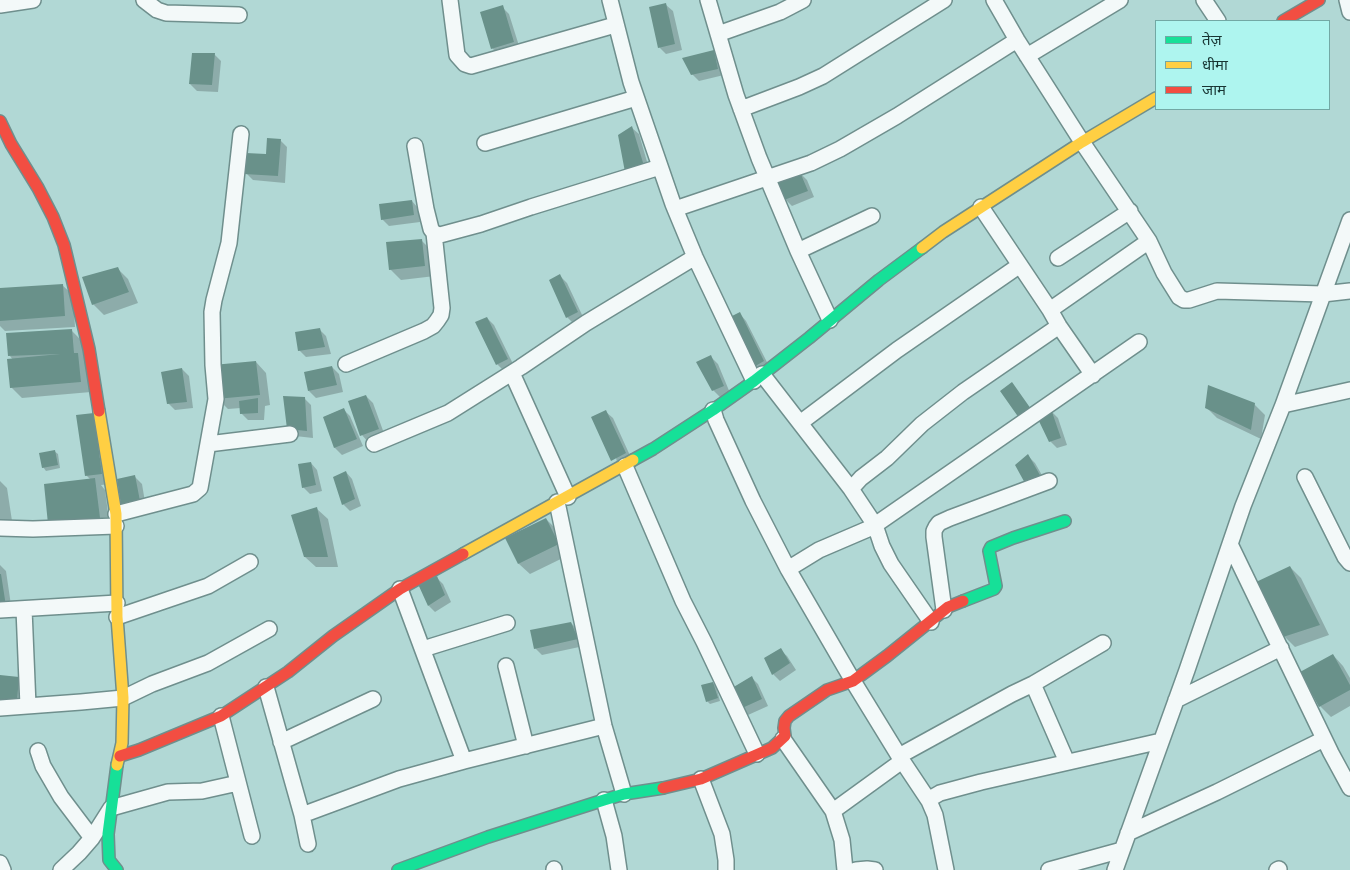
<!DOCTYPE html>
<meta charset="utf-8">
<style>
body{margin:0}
#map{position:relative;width:1350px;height:870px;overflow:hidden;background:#b1d8d5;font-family:"Titillium Web","Noto Sans Devanagari",sans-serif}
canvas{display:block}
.legend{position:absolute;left:1155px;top:20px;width:175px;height:90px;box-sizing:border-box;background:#aef5ef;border:1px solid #72a8a4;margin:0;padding:6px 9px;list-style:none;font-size:15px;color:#183533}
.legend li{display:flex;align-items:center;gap:10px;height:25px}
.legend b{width:25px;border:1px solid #72a8a4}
</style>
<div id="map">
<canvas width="1350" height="870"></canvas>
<ul class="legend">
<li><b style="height:6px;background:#16e098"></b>तेज़</li>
<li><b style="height:6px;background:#ffcf43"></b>धीमा</li>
<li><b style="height:6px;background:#f24e42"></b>जाम</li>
</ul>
</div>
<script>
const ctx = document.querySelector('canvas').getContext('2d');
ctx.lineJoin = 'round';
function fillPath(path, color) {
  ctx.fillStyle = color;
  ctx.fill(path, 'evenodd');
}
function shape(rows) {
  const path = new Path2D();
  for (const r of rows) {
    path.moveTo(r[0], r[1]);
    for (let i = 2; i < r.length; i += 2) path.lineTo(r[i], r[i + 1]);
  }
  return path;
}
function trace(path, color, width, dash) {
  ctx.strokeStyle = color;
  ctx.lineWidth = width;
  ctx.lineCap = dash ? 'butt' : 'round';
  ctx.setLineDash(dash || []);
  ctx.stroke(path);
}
const shadow = shape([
 [666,5,673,11,682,50,666,54,659,47],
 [502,7,509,14,520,49,499,55,492,48],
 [714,52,721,58,724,75,699,81,692,74],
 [214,54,221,61,218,92,197,91,190,84],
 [632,128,639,134,650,172,633,178],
 [280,140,287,147,285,183,253,180,246,173,267,156],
 [800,173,807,180,814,197,792,206,785,199],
 [412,201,418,208,420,222,389,226,382,219],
 [421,240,432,251,435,276,401,280,390,269],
 [117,268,128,279,138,303,104,315,93,304],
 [560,276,567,283,584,319,574,324,567,317],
 [62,285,73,295,75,327,5,331,0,326,0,289],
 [740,314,746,321,770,368,753,367],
 [487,318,494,325,514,366,504,371,497,364],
 [319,329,326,336,331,354,306,357,299,350],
 [71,330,82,341,91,392,22,398,11,387,13,360,10,356],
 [711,357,718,364,730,393,720,397,713,390],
 [256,362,266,373,270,405,265,406,264,420,248,420,241,413,241,408,228,409,218,399],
 [332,367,339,374,343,392,316,398,309,391],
 [182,369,189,376,193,408,175,410,168,403],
 [366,396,373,403,385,436,368,442,362,435],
 [304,398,311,405,313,438,295,436,288,429],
 [1254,404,1265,415,1261,439,1217,418,1206,407],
 [343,409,350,416,363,446,342,455,335,448,324,417],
 [1051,411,1058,418,1067,445,1057,448,1050,441],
 [606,412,613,418,632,460,618,467],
 [78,416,112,484,101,485,105,490,110,528,60,534,91,480,86,475],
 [54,451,58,454,60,468,46,471,43,467],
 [1028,456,1035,463,1047,484,1016,465],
 [311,463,317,470,322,491,310,494,303,487],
 [346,472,352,479,361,506,350,511,343,504],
 [135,477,142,484,146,508,129,511],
 [0,481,7,488,14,534,0,536],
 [317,509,328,519,338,567,316,567,305,557],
 [546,519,557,530,569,555,530,574,519,564,507,539],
 [0,565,6,571,12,612,0,609],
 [1290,567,1301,578,1329,635,1295,647,1284,636],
 [436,577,443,584,451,602,435,612,429,606],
 [571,623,578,630,584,646,542,655,535,648],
 [780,650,787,656,796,670,780,681,773,674],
 [1333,655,1343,666,1350,678,1350,706,1331,717,1320,706],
 [0,677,18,678,25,685,24,707,0,702],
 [752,678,758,684,768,706,748,715,741,708],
 [713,683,716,686,720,701,710,704,707,701]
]);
const building = shape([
 [666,3,675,44,658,48,649,7],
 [503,5,514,42,491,49,480,12],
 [714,50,718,69,691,75,682,58],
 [192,53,215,53,212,85,189,84],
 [632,126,644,166,625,172,618,135],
 [267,138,281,139,278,176,244,174,246,153,266,154],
 [800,172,808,191,784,200,777,181],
 [412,200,414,215,381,220,379,204],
 [422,239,425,266,389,270,386,242],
 [118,267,129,292,92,305,82,277],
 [560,274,578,312,566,318,549,280],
 [63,284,65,316,0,321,0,288],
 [740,312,764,361,752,368,728,318],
 [487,317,508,359,496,365,475,322],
 [320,328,325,347,298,351,295,332],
 [72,329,74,353,78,353,81,382,10,388,7,359,60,354,8,356,6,333],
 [711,355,724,386,712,391,696,362],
 [256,361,260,395,216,399,213,365],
 [332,366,337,385,308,391,304,372],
 [182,368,187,402,167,404,161,372],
 [1012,382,1031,409,1019,418,1000,391],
 [1208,385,1255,403,1251,430,1205,408],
 [366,395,379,429,360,436,348,401],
 [283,396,305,397,307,431,287,429],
 [258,398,258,413,240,414,239,401],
 [344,408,357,439,334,448,323,417],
 [1051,409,1061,438,1049,442,1037,417],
 [606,410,626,453,611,461,591,417],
 [94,413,102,474,85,476,76,415],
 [55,450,58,465,42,468,39,453],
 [1028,454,1041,477,1026,485,1015,465],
 [311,462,316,485,302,488,298,464],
 [346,471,355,499,342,505,333,477],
 [135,475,140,501,121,505,117,479],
 [95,478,100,518,48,524,44,484],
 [317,507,328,557,304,557,291,515],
 [546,518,559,544,518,564,505,538],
 [1290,566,1320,625,1283,637,1256,582],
 [0,574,1,574,6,606,0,605],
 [437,576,445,595,428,606,418,584],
 [571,622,578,639,534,649,530,630],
 [781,648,790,663,772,675,764,658],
 [1333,654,1350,685,1350,690,1319,707,1300,672],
 [0,675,19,677,17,701,0,700],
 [752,676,762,699,740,709,732,688],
 [713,682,718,698,706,702,701,685]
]);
const street = shape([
 [144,0,157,10,166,13,239,15],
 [450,0,457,55,465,64,471,66,615,25],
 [610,0,631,82,673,204,695,257,754,381],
 [708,0,736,95,759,158,798,251,830,320],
 [994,0,1017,40,1082,142,1149,241,1164,273,1179,297,1184,300,1189,300,1217,291,1323,294,1350,291],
 [1204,0,1218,21],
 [1347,0,1350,12],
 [0,5,33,0],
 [718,34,780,12,803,0],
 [1027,56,1120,0],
 [741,109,799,87,823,76,944,0],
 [485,143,636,98],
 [415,146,426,209,431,229,434,233,440,235,481,224,531,207,660,167],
 [981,207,1050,310],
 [675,209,811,163,840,149,897,116,1017,40],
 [798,251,872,216],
 [1058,258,1130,211],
 [346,364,424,331,433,326,437,321,441,315,442,308,434,233],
 [512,373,568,497],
 [762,374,851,489,875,525,882,546,891,564,931,622],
 [1093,375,1059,326,1050,310,1149,241],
 [1283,405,1350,390],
 [713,410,716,420,753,501,788,569,853,681,899,756,929,801,935,815,946,870],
 [800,423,897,350,1020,265],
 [208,444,290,434],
 [374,444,448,413,521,367,586,323,695,257],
 [625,466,683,601,704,642,757,754],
 [1305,477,1345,557,1350,563],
 [851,489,861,478,887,458,922,424,963,392,1059,326],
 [557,502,604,726,624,794],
 [116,514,193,494,200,488,216,399,213,365,212,312,214,300,229,243,241,134],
 [0,528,33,529,116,526],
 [1230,544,1331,753,1350,788],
 [788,569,819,550,868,529,875,525,1139,342],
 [400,589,464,761],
 [24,609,28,706],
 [0,610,117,603],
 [944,610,934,537,934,531,936,527,939,523,950,518,1049,481],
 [117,617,208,586,250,562],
 [423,649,507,623],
 [506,666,526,746],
 [1033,684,1067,762],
 [266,687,302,815,308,844],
 [1176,700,1281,648],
 [0,708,81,702,123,698,152,684,208,663,269,629],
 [221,716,252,836],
 [783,739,833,811,842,840,845,870],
 [281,742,373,699],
 [38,751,43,766,61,797,92,838],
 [899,756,1012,694,1033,684,1103,643],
 [701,779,722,834,726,860,726,870],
 [604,800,614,836,619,870],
 [929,801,933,797,940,793,981,782,1161,741],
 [833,811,902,761],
 [302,815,399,779,464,761,604,726],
 [1128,833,1217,792,1324,739],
 [0,863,3,870],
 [554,869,554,870],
 [61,870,79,853,92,838,111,808,168,792,202,791,238,783],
 [856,870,867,869,875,870],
 [1049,870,1122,850],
 [1115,870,1187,670,1243,506,1283,405,1350,220],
 [1277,870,1279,869]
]);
const fast = shape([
 [633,460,653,449,713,410,754,381,809,338,879,280,922,248],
 [963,601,994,589,996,586,989,551,991,547,1013,538,1065,521],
 [117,870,109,860,108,834,117,765],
 [398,870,488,837,604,800,624,794,663,788]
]);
const slow = shape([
 [922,248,943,232,1082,142,1156,98],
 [99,411,116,514,117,617,123,698,122,743,117,765],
 [463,554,633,460]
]);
const jam = shape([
 [1283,21,1319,0],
 [0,121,11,144,38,188,53,217,64,245,89,349,99,411],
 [120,756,139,750,221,716,288,672,333,636,400,589,463,554],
 [663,788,701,779,772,748,785,736,784,728,785,721,789,716,827,690,853,681,887,656,948,607,963,601]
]);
fillPath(shadow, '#0003');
fillPath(building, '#69918a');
trace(street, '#6f8f8d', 18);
trace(fast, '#6f8f8d', 14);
trace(slow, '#6f8f8d', 14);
trace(jam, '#6f8f8d', 14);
trace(street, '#f3f9f9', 15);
trace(fast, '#16e098', 11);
trace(slow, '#ffcf43', 11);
trace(jam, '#f24e42', 11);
</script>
